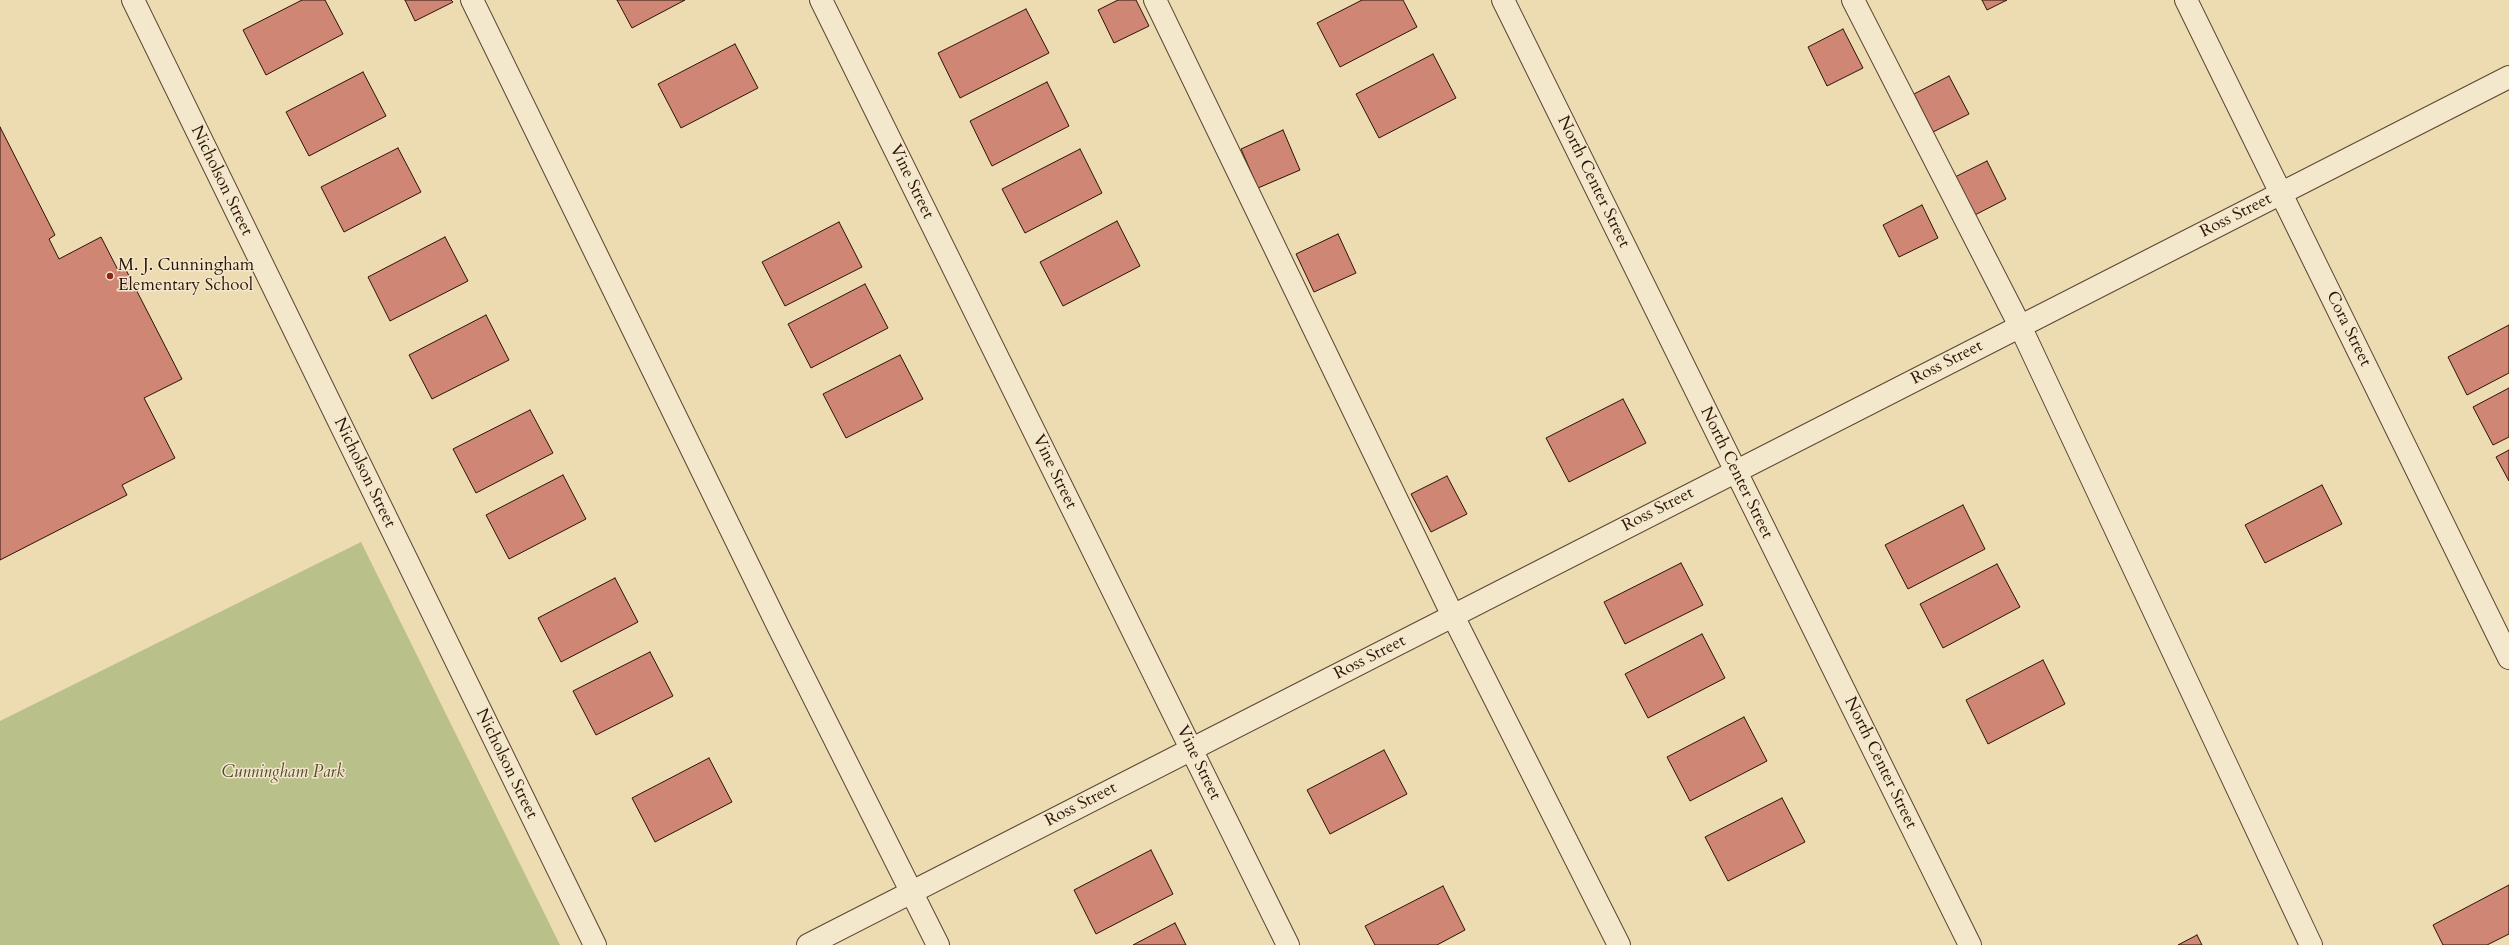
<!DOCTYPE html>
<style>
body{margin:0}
canvas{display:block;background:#eddbb1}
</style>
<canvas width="2509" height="945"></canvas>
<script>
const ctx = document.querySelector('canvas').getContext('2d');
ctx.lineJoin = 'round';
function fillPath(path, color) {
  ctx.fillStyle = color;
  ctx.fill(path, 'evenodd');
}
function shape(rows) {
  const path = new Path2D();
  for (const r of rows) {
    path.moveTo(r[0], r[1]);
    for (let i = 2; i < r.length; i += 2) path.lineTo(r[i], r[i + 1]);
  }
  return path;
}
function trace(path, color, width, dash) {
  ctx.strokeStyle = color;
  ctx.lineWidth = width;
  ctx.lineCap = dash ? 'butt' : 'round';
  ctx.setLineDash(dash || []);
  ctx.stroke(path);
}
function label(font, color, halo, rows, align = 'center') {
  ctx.font = font + ' Cardo,serif';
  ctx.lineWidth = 3;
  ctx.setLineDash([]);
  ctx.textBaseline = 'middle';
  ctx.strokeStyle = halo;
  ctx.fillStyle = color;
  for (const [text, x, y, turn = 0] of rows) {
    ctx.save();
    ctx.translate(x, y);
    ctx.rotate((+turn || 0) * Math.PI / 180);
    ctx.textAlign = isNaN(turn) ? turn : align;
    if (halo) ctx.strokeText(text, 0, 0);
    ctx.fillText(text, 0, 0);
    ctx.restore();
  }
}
const green = shape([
 [361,542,560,945,0,945,0,721]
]);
const building = shape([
 [302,0,325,0,343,34,266,75,243,30,302,0],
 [405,0,451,0,453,2,415,21,405,0],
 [617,0,685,0,632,28,617,0],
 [1118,0,1136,0,1149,26,1114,43,1098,10,1118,0],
 [1362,0,1403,0,1417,27,1340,67,1317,23,1362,0],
 [1982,0,2007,0,1987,10,1982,0],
 [1026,9,1049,53,960,98,938,53,1026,9],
 [1843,29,1863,68,1827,86,1808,47,1843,29],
 [735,44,758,88,681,128,658,84,735,44],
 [1433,54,1456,98,1379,138,1356,94,1433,54],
 [363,72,386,116,309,156,286,112,363,72],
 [1949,76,1969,114,1933,132,1914,94,1949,76],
 [1047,82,1069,126,992,166,970,121,1047,82],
 [0,127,55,235,49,239,59,259,101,237,119,272,125,268,182,379,144,398,175,458,122,485,127,495,0,560,0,127],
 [1283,130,1300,170,1258,188,1241,149,1283,130],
 [398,148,421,192,344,232,321,187,398,148],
 [1080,149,1102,193,1025,233,1002,189,1080,149],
 [1987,161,2006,199,1971,217,1951,179,1987,161],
 [1922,205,1938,238,1899,257,1883,225,1922,205],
 [1117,221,1140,266,1063,306,1040,262,1117,221],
 [839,222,862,267,785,306,762,262,839,222],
 [1338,234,1356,273,1314,292,1296,254,1338,234],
 [445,237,468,281,390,321,368,277,445,237],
 [865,284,888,328,811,368,788,324,865,284],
 [486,315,509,360,432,399,409,355,486,315],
 [2509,325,2509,373,2467,395,2448,357,2509,325],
 [900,355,923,399,846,438,823,394,900,355],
 [2509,388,2509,437,2493,445,2473,407,2509,388],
 [1623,399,1646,443,1569,482,1546,438,1623,399],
 [530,410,553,453,476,493,453,449,530,410],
 [2509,450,2509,481,2496,457,2509,450],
 [563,475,586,519,509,559,486,515,563,475],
 [1447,476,1467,514,1431,532,1411,494,1447,476],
 [2322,485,2342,524,2265,563,2245,525,2322,485],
 [1963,505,1985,549,1908,589,1885,545,1963,505],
 [1681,563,1703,605,1625,644,1604,602,1681,563],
 [1997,564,2020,607,1943,648,1920,604,1997,564],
 [615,578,638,622,561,662,538,618,615,578],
 [1702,634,1725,678,1648,718,1625,674,1702,634],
 [650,652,673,696,596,735,573,691,650,652],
 [2043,660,2065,704,1988,744,1966,700,2043,660],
 [1744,717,1767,761,1690,801,1667,757,1744,717],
 [1384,750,1407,794,1330,834,1307,790,1384,750],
 [709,758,732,802,655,842,632,798,709,758],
 [1782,798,1805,842,1728,881,1705,837,1782,798],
 [1151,850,1173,894,1096,934,1074,890,1151,850],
 [2509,885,2509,934,2487,945,2443,945,2433,925,2509,885],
 [1443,886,1465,930,1437,945,1375,945,1365,926,1443,886],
 [1175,923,1186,945,1133,945,1175,923],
 [2197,935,2202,945,2178,945,2197,935]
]);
const minor = shape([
 [133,0,595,945],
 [472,0,779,628,938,945],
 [821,0,1288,945],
 [1155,0,1453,616,1619,945],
 [1503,0,1970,945],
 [1853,0,2020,326,2311,945],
 [2186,0,2509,658],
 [808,945,2509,77]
]);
const markers = [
 [110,276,4,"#8f2418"]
];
const streetNames = [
 ["Nicholson Street",221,181,64],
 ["Vine Street",911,182,64],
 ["North Center Street",1593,182,64],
 ["Ross Street",2236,216,-27],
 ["Cora Street",2348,329,64],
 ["Ross Street",1947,363,-27],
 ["Vine Street",1054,472,64],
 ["Nicholson Street",364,473,64],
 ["North Center Street",1736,473,64],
 ["Ross Street",1658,510,-27],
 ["Ross Street",1370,658,-27],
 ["Vine Street",1198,763,64],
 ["North Center Street",1880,763,64],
 ["Nicholson Street",506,764,64],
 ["Ross Street",1081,805,-27]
];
const poiNames = [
 ["M. J. Cunningham",118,266],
 ["Elementary School",118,286]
];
const parkNames = [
 ["Cunningham Park",283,773]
];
fillPath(green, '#bac08a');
fillPath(building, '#cf8674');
trace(building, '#2c1308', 1);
trace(minor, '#5c4532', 24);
trace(minor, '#f3e8cc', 22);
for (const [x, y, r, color] of markers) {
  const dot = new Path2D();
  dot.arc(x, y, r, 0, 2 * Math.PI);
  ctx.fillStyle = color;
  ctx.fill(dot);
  trace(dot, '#f3e8cc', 1.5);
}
label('17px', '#2c1308', '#f3e8cc', streetNames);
label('17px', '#2c1308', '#f3e8cc', poiNames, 'left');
label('italic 17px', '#57472f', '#f3e8cc', parkNames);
</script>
